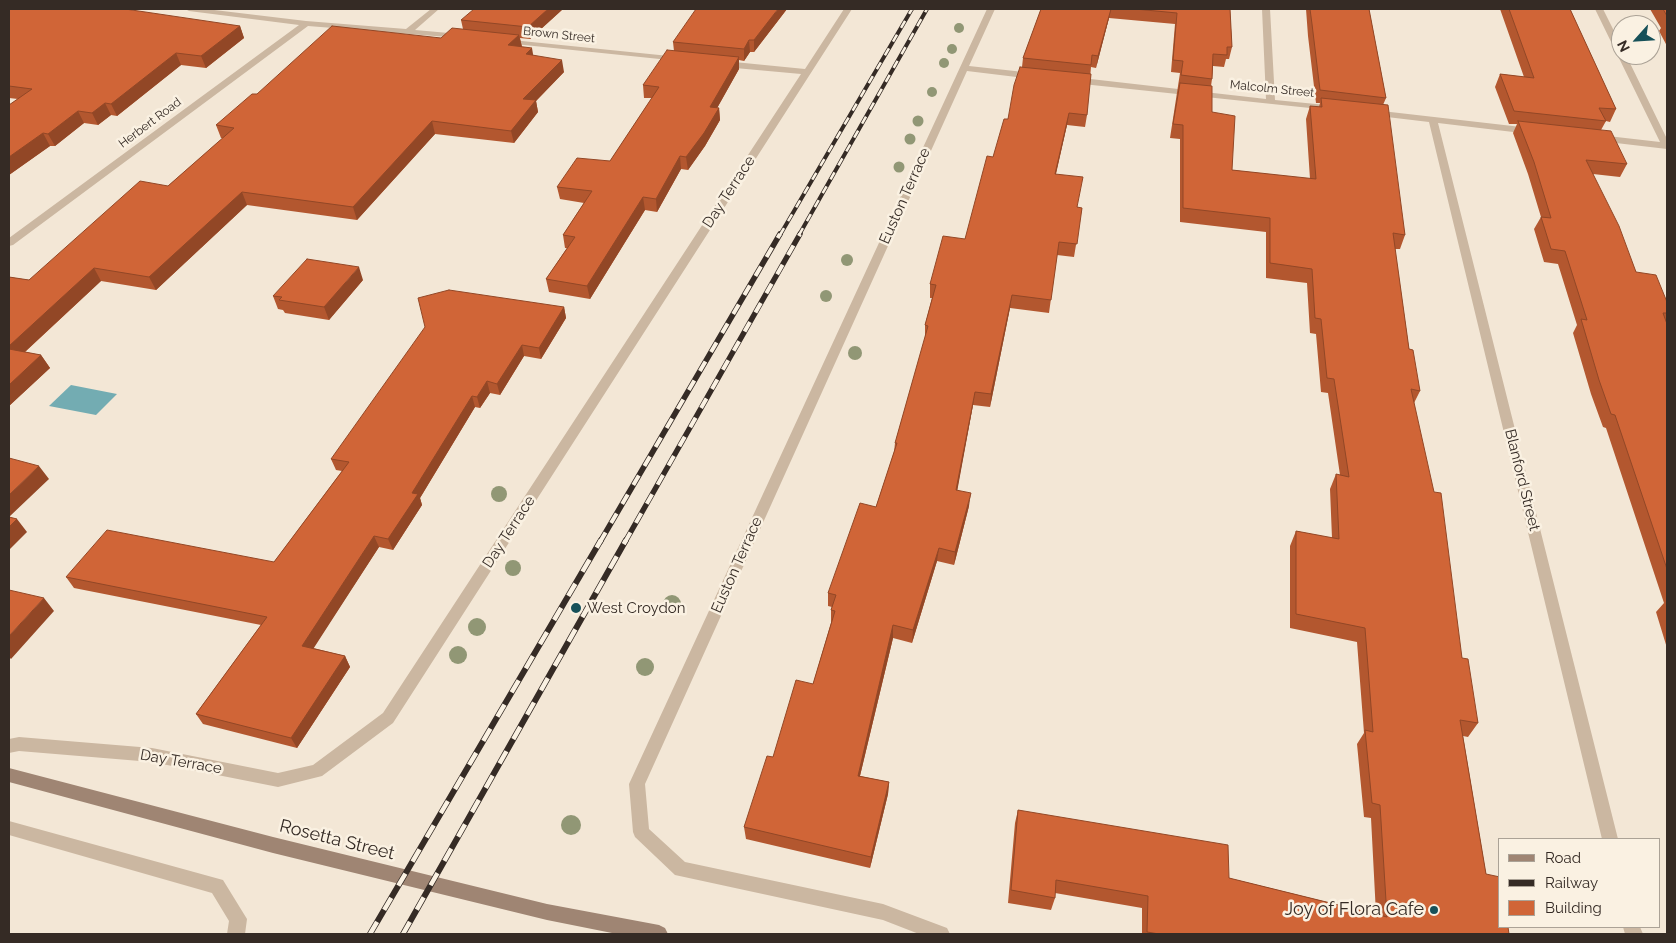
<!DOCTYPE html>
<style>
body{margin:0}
#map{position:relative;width:1676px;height:943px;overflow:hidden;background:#f3e7d6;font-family:Raleway,sans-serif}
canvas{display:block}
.frame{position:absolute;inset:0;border:10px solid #352b25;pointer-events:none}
.legend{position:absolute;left:1498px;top:838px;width:162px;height:90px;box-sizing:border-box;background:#faf1e2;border:1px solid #aba296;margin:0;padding:6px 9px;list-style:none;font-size:15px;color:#352b25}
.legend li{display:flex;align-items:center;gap:10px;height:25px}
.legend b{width:25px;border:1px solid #aba296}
.north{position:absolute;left:1611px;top:15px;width:50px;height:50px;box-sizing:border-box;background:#faf1e2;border:1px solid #aba296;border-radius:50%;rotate:244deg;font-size:14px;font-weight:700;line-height:20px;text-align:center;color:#352b25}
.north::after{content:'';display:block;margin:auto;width:18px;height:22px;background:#175159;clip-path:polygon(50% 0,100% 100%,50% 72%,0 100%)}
</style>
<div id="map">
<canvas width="1676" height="943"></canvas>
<div class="frame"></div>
<ul class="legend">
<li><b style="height:6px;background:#9f8573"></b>Road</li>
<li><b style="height:6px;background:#352b25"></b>Railway</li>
<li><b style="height:14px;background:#d06537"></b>Building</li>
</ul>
<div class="north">N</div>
</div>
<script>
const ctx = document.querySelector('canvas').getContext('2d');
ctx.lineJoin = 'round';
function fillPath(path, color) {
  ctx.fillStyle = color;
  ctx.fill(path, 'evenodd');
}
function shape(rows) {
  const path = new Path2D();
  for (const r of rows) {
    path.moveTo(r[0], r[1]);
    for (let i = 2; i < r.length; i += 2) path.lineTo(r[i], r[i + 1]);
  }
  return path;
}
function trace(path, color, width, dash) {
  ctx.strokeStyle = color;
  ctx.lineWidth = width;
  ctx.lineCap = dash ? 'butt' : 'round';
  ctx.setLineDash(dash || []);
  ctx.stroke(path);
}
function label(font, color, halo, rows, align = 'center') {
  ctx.font = font + ' Raleway,sans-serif';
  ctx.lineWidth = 5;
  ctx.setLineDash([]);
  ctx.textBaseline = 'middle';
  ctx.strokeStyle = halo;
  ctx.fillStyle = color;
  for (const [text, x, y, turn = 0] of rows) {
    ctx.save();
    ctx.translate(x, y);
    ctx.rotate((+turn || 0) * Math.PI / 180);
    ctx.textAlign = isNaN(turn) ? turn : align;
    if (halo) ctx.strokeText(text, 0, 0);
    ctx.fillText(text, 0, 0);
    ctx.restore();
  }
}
const water = shape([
 [71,385,117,394,96,415,49,406]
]);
const street = shape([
 [185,9,206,9,306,21,406,29,431,9,439,9,415,30,460,34,464,36,460,38,308,26,13,245,9,246,9,238,299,25,189,11,185,9],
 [844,9,852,9,393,723,322,776,278,787,152,762,19,751,9,753,9,739,19,737,152,748,278,773,313,765,383,713,801,74,724,67,720,64,724,61,805,69,844,9],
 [987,9,995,9,969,66,1033,73,1037,76,1033,79,967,71,645,784,649,829,685,862,883,904,947,928,950,934,919,934,883,920,675,875,635,837,633,832,629,784,987,9],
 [1262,9,1270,9,1275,100,1326,105,1329,106,1329,110,1073,83,1069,80,1073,77,1266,99,1262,9],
 [1595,9,1603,9,1621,45,1621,55,1626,55,1667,139,1667,149,1599,141,1594,138,1599,135,1660,142,1595,9],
 [502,39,679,57,683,59,679,61,505,43,501,41,502,39],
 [1373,110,1530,128,1535,131,1530,134,1438,123,1618,839,1602,839,1429,122,1370,115,1369,113,1373,110],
 [9,821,223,880,247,919,245,934,227,934,229,921,212,893,9,835,9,821],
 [1623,927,1640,927,1643,934,1625,934,1623,927]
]);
const secondary = shape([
 [9,768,273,837,547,904,659,925,665,928,668,934,617,934,547,920,273,853,9,782,9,768]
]);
const railFar2 = shape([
 [780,235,912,9],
 [799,235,927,9]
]);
const railFar1 = shape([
 [600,542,780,234],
 [625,542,800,234]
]);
const rail = shape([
 [370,934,601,540],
 [403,934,626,540]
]);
const trees = [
 [959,28,5],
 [952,49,5],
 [944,63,5],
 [932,92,5],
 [918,121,5.5],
 [910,139,5.5],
 [899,167,5.5],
 [847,260,6],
 [826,296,6],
 [855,353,7],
 [499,494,8],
 [513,568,8],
 [672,604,9],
 [477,627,9],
 [458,655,9],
 [645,667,9],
 [571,825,10]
];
const wall = shape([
 [9,9,240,26,244,38,206,68,181,65,117,116,111,115,98,125,84,123,55,146,50,146,9,175,9,105,18,99,9,98],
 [563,9,530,39,520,38,522,47,533,56,564,72,536,101,538,112,514,143,435,134,357,220,247,205,156,290,101,281,25,352,41,355,50,368,9,406,9,277,29,280,168,186,223,138,221,138,216,125,257,94,441,38,463,29,461,20],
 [787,9,754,52,750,52,744,61,739,60,739,69,717,108,719,108,720,120,705,146,688,170,681,169,657,212,645,210,590,299,549,292,546,279,567,248,565,248,563,235,584,203,560,199,557,187,610,161,652,98,644,98,643,85,674,51,673,42],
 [1041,9,1230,9,1232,47,1229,59,1226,59,1224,67,1213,66,1212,79,1211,86,1212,112,1232,170,1310,179,1306,119,1310,106,1319,107,1320,103,1316,103,1308,36,1306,9,1369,9,1386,98,1383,105,1405,235,1400,249,1395,249,1409,349,1420,391,1414,403,1462,658,1478,723,1468,737,1463,736,1486,874,1509,934,1142,934,1142,908,1055,893,1055,898,1051,910,1008,903,1015,823,1018,810,1229,878,1376,914,1371,818,1364,817,1357,744,1364,733,1357,642,1290,628,1290,546,1296,531,1332,538,1330,489,1336,474,1340,475,1328,393,1321,392,1316,334,1310,333,1307,283,1266,278,1266,232,1180,222,1180,139,1170,138,1180,73,1171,72,1175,24,1109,18,1096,68,1091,67,1087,115,1085,127,1067,125,1056,174,1077,207,1082,208,1074,257,1057,255,1049,313,1010,308,990,407,973,405,957,490,969,506,954,565,937,561,912,643,893,638,860,776,889,782,888,794,870,868,746,839,744,827,773,757,813,684,831,623,831,610,832,607,828,606,828,593,876,507,894,452,895,443,925,339,925,325,932,298,930,298,930,284,965,239,993,157,1008,119,1022,67,1023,58],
 [1500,9,1570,9,1616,109,1610,122,1606,121,1601,130,1627,164,1620,177,1593,174,1636,272,1667,302,1667,648,1656,612,1664,603,1606,428,1603,427,1591,394,1573,333,1577,325,1558,264,1544,262,1534,229,1541,217,1528,174,1513,133,1517,124,1509,124,1495,87,1500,74,1524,77],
 [1650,9,1667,9,1667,46,1659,31,1661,28],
 [363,280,329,320,285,313,283,310,278,309,273,296],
 [564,307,566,318,541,359,524,356,500,395,490,393,480,408,475,407,420,498,422,505,393,550,379,547,313,648,345,656,350,667,297,748,203,724,196,714,261,625,74,588,66,577,274,562,342,471,336,470,331,459]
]);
const shadedWall = shape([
 [548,9,563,9,530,39,528,27],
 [778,9,787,9,754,52,754,40],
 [1111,9,1109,18,1096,68,1098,56],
 [240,26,244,38,206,68,201,56],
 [519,35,522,47,508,45],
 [749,40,750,52,744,61,744,49],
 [532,48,534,60,526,54],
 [176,53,181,65,117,116,111,104],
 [739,57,739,69,711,119,710,107],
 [562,60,564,72,536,101,538,112,514,143,511,131,523,99],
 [105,103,111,115,98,125,92,113],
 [719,108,720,120,705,146,688,170,686,157],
 [78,111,84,123,55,146,48,134],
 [1069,113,1067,125,1053,186,1055,174],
 [432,121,435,134,357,220,353,207],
 [43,133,50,146,9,175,9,157],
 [680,156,681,169,657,212,656,199],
 [242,192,247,205,156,290,149,277],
 [643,197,645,210,590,299,587,286],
 [359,267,363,280,329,320,324,307],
 [94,268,101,281,15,361,9,353,9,346],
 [1012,295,1010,308,990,407,991,394],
 [564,307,566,318,541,359,539,348],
 [522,345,524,356,500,395,497,384],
 [41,355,50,368,9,406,9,385],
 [487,381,490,393,480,408,477,397],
 [975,392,973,405,955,503,956,490],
 [472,396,475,407,420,498,422,505,393,550,388,539,412,493],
 [39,466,49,479,9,517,9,495],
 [971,493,969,506,954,565,955,552],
 [17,519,27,532,9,550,9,527],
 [374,536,379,547,308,657,302,646],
 [939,548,937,561,912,643,913,630],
 [44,598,54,611,11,659,9,657,9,636],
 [893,625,893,638,857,788,858,776],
 [345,656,350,667,297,748,291,738],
 [889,782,888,794,870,868,871,857]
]);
const building = shape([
 [9,9,125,9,240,26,201,56,176,53,111,104,105,103,92,113,78,111,48,134,43,133,9,157,9,105,32,89,9,86,9,9],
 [474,9,548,9,528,27,461,20,474,9],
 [696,9,778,9,754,40,749,40,744,49,673,42,696,9],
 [1041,9,1111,9,1098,56,1092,55,1091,65,1023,58,1041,9],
 [1135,9,1230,9,1232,47,1227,47,1227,55,1213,54,1212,79,1181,75,1183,61,1173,60,1177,13,1135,9],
 [1310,9,1369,9,1386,98,1320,90,1312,24,1310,9],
 [1509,9,1570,9,1616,109,1599,108,1606,121,1514,111,1500,74,1534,78,1509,9],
 [1663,9,1667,9,1667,16,1663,9],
 [332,26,441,38,452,28,519,35,508,45,532,48,526,54,562,60,523,99,536,100,511,131,432,121,353,207,242,192,149,277,94,268,9,346,9,277,29,280,140,181,168,186,234,128,216,125,252,94,257,94,332,26],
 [667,50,739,57,710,107,719,108,704,133,686,157,680,156,656,199,643,197,587,286,546,279,575,237,563,235,592,191,557,187,577,158,610,161,659,87,643,85,667,50],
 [1020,67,1091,74,1087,115,1069,113,1055,174,1083,177,1077,207,1082,208,1077,244,1059,242,1051,300,1012,295,991,394,975,392,956,490,971,493,955,552,939,548,913,630,893,625,858,776,889,782,871,857,744,827,767,756,773,757,796,680,813,684,835,611,831,610,836,595,828,593,860,503,876,507,897,443,895,443,928,326,925,325,936,285,930,284,943,236,965,239,987,156,993,157,1004,119,1008,119,1014,85,1020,67],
 [1180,83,1212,86,1212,112,1235,116,1232,170,1316,179,1310,106,1322,107,1321,98,1388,105,1405,235,1393,233,1409,349,1413,350,1420,391,1411,389,1434,492,1441,493,1462,658,1468,659,1478,723,1460,720,1486,874,1500,877,1500,927,1508,927,1509,934,1159,934,1147,932,1148,896,1056,880,1055,898,1011,890,1018,810,1228,845,1229,878,1387,917,1380,805,1372,803,1365,730,1373,732,1365,628,1296,614,1296,531,1339,539,1336,474,1349,477,1334,379,1327,378,1321,319,1315,318,1312,269,1270,263,1270,218,1183,208,1183,125,1173,124,1180,83],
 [1518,121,1611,131,1627,164,1586,160,1619,226,1636,272,1656,275,1667,302,1667,313,1663,313,1667,324,1667,569,1615,415,1611,414,1599,380,1581,319,1587,320,1565,251,1551,249,1541,217,1551,218,1534,162,1518,121],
 [307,259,359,267,324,307,279,300,282,297,273,296,307,259],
 [449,290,564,307,539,348,522,345,497,384,487,381,477,397,472,396,412,493,418,494,388,539,374,536,302,646,345,656,291,738,196,714,267,617,66,577,107,530,274,562,349,462,331,459,425,327,418,298,449,290],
 [9,349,41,355,9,385,9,349],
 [9,458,39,466,9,495,9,458],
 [9,517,17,519,9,527,9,517],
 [9,590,44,598,9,636,9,590]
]);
const markers = [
 [576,608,6,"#175159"],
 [1434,910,5,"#175159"]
];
const farStreetnames = [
 ["Brown Street",559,35,6],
 ["Malcolm Street",1272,89,6],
 ["Herbert Road",150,123,-37]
];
const streetNames = [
 ["Day Terrace",729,192,-57],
 ["Euston Terrace",905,196,-66],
 ["Blanford Street",1522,480,76],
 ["Day Terrace",509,532,-57],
 ["Euston Terrace",737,565,-66],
 ["Day Terrace",181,762,10]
];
const poiNames = [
 ["West Croydon",587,608]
];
const nearStreetnames = [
 ["Rosetta Street",337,840,14]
];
const nearPoinames = [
 ["Joy of Flora Cafe",1424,910]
];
fillPath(water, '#73acb2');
fillPath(street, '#cbb7a1');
fillPath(secondary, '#9f8573');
trace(railFar2, '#352b25', 4);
trace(railFar1, '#352b25', 5.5);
trace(rail, '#352b25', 6);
trace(railFar2, '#faf1e2', 2.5, [8]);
trace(railFar1, '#faf1e2', 4, [11]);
trace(rail, '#faf1e2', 4.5, [14]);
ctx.fillStyle = '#919775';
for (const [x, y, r] of trees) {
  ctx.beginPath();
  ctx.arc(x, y, r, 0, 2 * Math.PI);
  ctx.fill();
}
fillPath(wall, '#b3572f');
fillPath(shadedWall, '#924726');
fillPath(building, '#d06537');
trace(building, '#924726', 1);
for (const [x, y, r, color] of markers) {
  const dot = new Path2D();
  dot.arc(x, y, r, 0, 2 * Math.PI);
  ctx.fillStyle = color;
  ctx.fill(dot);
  trace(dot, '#faf1e2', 2);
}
label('12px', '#352b25', '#faf1e2', farStreetnames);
label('15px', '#352b25', '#faf1e2', streetNames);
label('15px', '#352b25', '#faf1e2', poiNames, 'left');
label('18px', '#352b25', '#faf1e2', nearStreetnames);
label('18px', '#352b25', '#faf1e2', nearPoinames, 'right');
</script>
